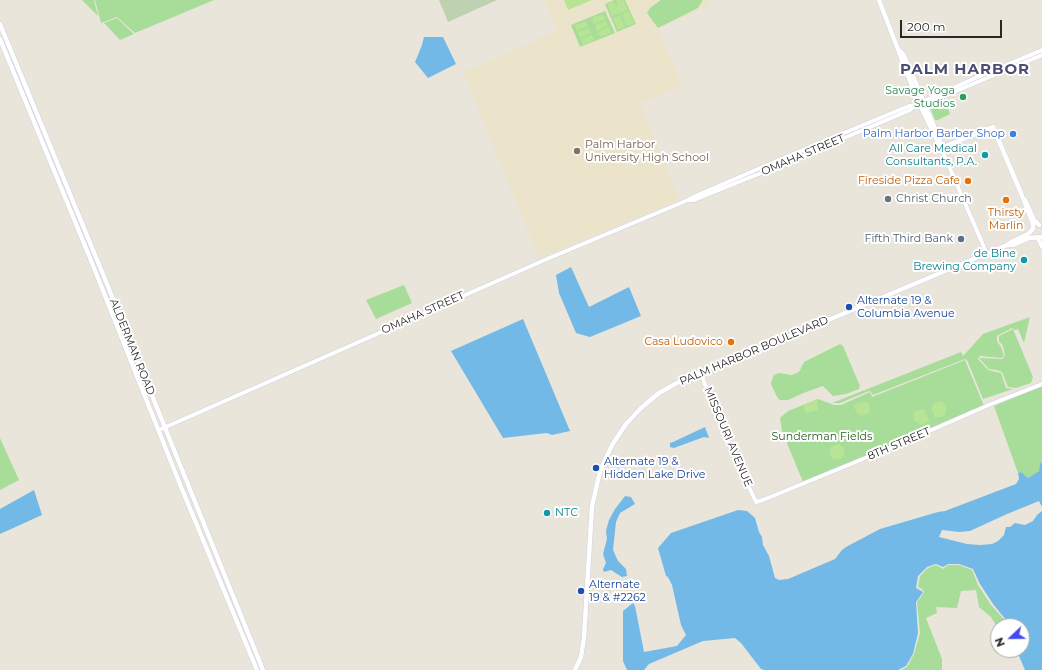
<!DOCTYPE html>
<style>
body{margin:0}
#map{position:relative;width:1042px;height:670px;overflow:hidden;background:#e9e5da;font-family:Montserrat,sans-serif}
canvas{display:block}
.north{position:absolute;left:990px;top:618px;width:40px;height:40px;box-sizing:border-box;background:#fff;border:1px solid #a9a9a9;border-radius:50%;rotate:248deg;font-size:11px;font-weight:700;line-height:16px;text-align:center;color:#282828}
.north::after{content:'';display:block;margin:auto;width:14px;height:18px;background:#424cef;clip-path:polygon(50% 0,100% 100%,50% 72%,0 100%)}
.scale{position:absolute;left:900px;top:20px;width:102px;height:18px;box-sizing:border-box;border:2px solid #282828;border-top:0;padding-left:5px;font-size:12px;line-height:14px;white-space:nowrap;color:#282828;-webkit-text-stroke:3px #fff;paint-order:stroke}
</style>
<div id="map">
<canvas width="1042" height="670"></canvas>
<div class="north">N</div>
<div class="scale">200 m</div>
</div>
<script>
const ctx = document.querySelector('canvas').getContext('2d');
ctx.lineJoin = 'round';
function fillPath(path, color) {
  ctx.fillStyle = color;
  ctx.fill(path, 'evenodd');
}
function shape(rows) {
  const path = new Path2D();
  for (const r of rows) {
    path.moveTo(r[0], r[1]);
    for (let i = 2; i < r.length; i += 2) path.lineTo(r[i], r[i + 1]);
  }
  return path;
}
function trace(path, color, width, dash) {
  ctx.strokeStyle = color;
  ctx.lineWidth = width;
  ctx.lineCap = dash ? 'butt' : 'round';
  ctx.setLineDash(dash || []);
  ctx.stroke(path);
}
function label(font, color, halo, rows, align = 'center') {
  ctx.font = font + ' Montserrat,sans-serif';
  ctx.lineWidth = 4;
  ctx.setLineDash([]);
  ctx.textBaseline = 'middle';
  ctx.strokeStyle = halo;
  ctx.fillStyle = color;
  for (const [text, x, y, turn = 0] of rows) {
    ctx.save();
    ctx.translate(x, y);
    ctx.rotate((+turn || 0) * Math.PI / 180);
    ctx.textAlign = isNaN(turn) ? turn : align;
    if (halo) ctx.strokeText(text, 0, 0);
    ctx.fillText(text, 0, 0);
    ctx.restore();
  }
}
const education = shape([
 [544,0,709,0,711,6,658,28,682,86,640,103,679,200,539,258,463,72,557,31]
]);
const green = shape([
 [82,0,94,0,98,16],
 [95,0,214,0,135,33,117,17,101,23],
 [614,0,625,0,636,24,617,32,605,4],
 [661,0,703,0,698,8,658,28,647,13,650,8],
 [605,11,615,33,580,47,571,25],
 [117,18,134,34,120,40,104,23],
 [945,99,950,114,938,120,935,120,930,107,931,105],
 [404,285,412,303,376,319,366,300],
 [1030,317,1024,343,1018,329,1015,330,1012,328,997,336,997,341,1001,347,1004,356,1001,358,980,356,978,359,988,370,1001,373,1006,388,1013,389,983,399,967,360,965,359,873,395,871,392,869,391,840,403,832,403,961,352,963,356,983,334],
 [1013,329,1033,377,1031,383,1016,388,1008,387,1002,372,997,370,989,369,979,358,1002,359,1005,356,1003,346,999,341,999,336],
 [840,344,843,346,860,386,859,389,846,394,833,396,823,386,806,392,788,400,780,400,777,397,771,384,772,379,774,375,779,373,792,375,799,372,804,362],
 [965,360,984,406,803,482,782,431,780,418,788,411,818,399,834,405,841,405,870,392,872,397],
 [1042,386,1042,464,1040,462,1039,471,1028,478,1021,472,1018,473,994,406],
 [0,438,19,480,0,490],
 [936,565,943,569,948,565,959,565,972,570,978,585,991,605,1010,626,998,626,998,628,991,617,979,607,976,590,961,591,957,608,936,607,937,613,926,618,942,659,942,670,901,670,907,667,914,654,920,633,917,602,924,592,922,589,918,587,920,576,928,568]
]);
const cemetery = shape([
 [439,0,497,0,448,22]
]);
const pitch = shape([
 [564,0,592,0,568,10],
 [618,0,624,0,628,10,612,16,607,4,614,1,616,6,618,6,616,1],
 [629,11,634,23,626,26,622,14],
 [603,14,606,19,594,24,592,18],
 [620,15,625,27,618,30,613,18],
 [586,21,588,26,577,31,575,25],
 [606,21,608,26,597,31,595,25],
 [609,27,611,33,600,37,598,32],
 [589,28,591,33,580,38,578,32],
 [592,35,594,40,583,45,581,39],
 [817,400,818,410,805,413,804,405],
 [942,401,946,406,946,413,944,416,935,418,932,410,932,406,934,403],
 [861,402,868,403,870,410,869,413,862,416,857,413,854,407,854,405],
 [921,409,925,410,929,420,928,422,923,425,915,422,913,417,914,412],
 [839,444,844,449,844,455,842,458,833,460,830,453,830,449,832,446]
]);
const water = shape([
 [424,37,443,37,456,64,428,78,415,62,422,45],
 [571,267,589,307,629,287,641,316,590,337,576,333,559,293,556,275],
 [523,319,570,431,552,435,547,433,503,438,451,351],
 [705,427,709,438,704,437,674,448,670,447,670,443,673,442],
 [1040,462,1042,464,1042,507,1039,501,1007,514,970,531,959,532,942,530,939,537,967,544,980,545,992,544,998,541,1004,535,1006,527,1010,527,1015,523,1025,525,1033,521,1037,515,1042,511,1042,670,1025,670,1019,656,1011,652,1012,650,1022,650,1022,626,1011,626,993,604,980,584,973,569,959,564,948,564,943,567,936,564,927,567,918,576,916,588,923,592,916,602,918,633,913,654,906,666,898,670,764,670,761,669,741,643,735,638,703,641,649,664,644,670,627,670,623,661,623,611,633,603,635,606,644,652,677,646,686,635,681,625,672,585,668,577,666,576,658,548,671,533,738,510,747,511,755,518,759,532,762,537,763,545,769,556,775,578,779,580,788,579,835,559,842,550,846,547,880,529,938,512,945,511,1016,484,1019,479,1018,473,1021,472,1028,478,1039,471],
 [34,490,42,515,0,534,0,509],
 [625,496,631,497,635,504,620,513,616,522,613,550,618,561,626,569,627,576,622,577,611,570,604,572,603,569,606,563,603,554,607,539,606,531,609,520,615,509]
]);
const tertiary = shape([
 [927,101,932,101,1042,55],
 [922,102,973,79,1042,50],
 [941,148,987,254],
 [689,200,694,200,781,165,910,110,915,106],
 [1038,238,1042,247],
 [700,372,732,451,756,502,763,500,902,443,991,404,1042,384],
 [159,430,547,259,688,200,693,197,779,160,909,106,917,105]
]);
const secondary = shape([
 [879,0,917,99,941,148],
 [0,24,107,284,263,670],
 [0,39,90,258,179,482,257,670],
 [899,50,903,54,913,76,941,143,941,148],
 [941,148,993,127,1021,193,1033,224,1033,229],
 [1025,200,1034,220,1039,225],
 [1007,245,1011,242,1028,234,1032,230],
 [575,670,581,657,584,638,592,506,598,480,601,469,612,445,626,424,641,408,659,393,675,384,700,372,795,334,1007,245,1013,245,1029,238,1042,237]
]);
const markers = [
 [963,97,4,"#2e9e5b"],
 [1013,134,4,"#3f7fe0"],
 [577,151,4,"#8d6e63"],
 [985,155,4,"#0f9aa8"],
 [968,181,4,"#e8710a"],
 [888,199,4,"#6b7280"],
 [1006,200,4,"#e8710a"],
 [961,239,4,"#5c6f8a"],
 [1024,260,4,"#0f9aa8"],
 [849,307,4,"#1a4fb4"],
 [731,342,4,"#e8710a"],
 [596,468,4,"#1a4fb4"],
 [547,513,4,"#0f9aa8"],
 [581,591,4,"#1a4fb4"]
];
const leisureNames = [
 ["Savage Yoga",955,91],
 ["Studios",955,104]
];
const shopNames = [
 ["Palm Harbor Barber Shop",1005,134]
];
const educationNames = [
 ["Palm Harbor",585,145],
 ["University High School",585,158]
];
const cultureNames = [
 ["All Care Medical",977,149],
 ["Consultants, P.A.",977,162],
 ["de Bine",1016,254],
 ["Brewing Company",1016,267],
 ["NTC",555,513,"left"]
];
const streetNames = [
 ["OMAHA STREET",803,155,-23],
 ["OMAHA STREET",423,313,-24],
 ["ALDERMAN ROAD",132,347,68],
 ["PALM HARBOR BOULEVARD",754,351,-23],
 ["MISSOURI AVENUE",728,437,67],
 ["8TH STREET",899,444,-23]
];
const foodNames = [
 ["Fireside Pizza Cafe",960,181],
 ["Thirsty",1006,213,"center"],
 ["Marlin",1006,226,"center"],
 ["Casa Ludovico",723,342]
];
const worshipNames = [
 ["Christ Church",896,199]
];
const serviceNames = [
 ["Fifth Third Bank",953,239]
];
const transitNames = [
 ["Alternate 19 &",857,301],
 ["Columbia Avenue",857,314],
 ["Alternate 19 &",604,462],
 ["Hidden Lake Drive",604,475],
 ["Alternate",589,585],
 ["19 & #2262",589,598]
];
const parkNames = [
 ["Sunderman Fields",822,437]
];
const districtNames = [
 ["PALM HARBOR",965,70]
];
fillPath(education, '#ebe4ca');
fillPath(green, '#a7dd99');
fillPath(cemetery, '#bed2b2');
fillPath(pitch, '#b8e495');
fillPath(water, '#72b9e7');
trace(tertiary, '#cfd0e0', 5);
trace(secondary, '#cfd0e0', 5.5);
trace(tertiary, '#fff', 4);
trace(secondary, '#fff', 4.5);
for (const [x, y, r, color] of markers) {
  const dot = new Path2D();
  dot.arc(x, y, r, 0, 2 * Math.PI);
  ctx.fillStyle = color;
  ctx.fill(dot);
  trace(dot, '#fff', 1.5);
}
label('11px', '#27864d', '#fff', leisureNames, 'right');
label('11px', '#366cbe', '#fff', shopNames, 'right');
label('11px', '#785e54', '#fff', educationNames, 'left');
label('11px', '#0d838f', '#fff', cultureNames, 'right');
label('11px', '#282828', '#fff', streetNames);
label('11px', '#c56008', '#fff', foodNames, 'right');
label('11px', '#5b616d', '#fff', worshipNames, 'left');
label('11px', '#4e5e75', '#fff', serviceNames, 'right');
label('11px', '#164399', '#fff', transitNames, 'left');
label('11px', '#225f1d', '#fff', parkNames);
ctx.letterSpacing = '1px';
label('bold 15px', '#4b4d75', '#fff', districtNames);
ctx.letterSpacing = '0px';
</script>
